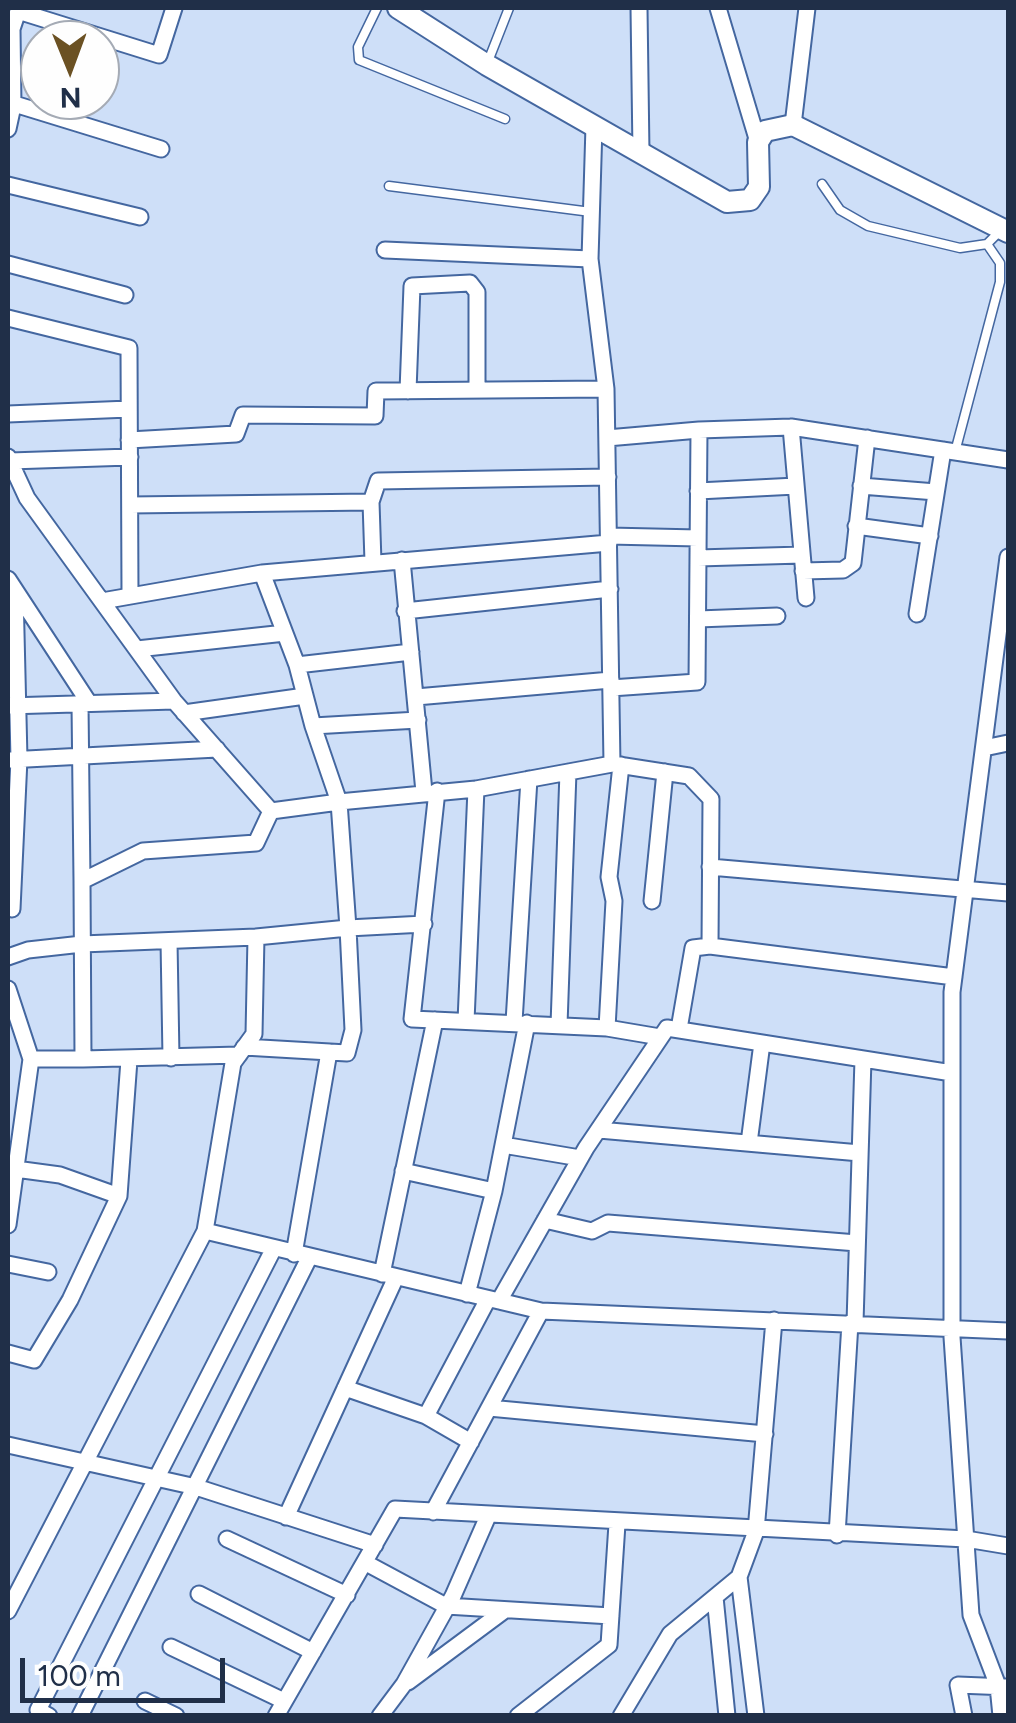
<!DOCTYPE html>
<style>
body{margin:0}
#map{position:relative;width:1016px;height:1723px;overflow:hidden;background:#cedff8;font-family:Figtree,sans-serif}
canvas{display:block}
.frame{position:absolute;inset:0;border:10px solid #202f48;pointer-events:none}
.north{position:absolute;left:20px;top:20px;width:100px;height:100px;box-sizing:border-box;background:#fefefe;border:2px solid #a5abb5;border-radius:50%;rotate:179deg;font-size:28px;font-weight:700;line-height:40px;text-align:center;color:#202f48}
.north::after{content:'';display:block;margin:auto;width:35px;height:45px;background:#6b5123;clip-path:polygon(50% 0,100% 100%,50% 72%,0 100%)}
.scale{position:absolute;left:20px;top:1658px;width:205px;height:45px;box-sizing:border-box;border:5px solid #202f48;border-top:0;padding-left:12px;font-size:30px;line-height:35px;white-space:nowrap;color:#202f48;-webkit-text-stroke:8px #fefefe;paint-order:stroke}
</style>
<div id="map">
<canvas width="1016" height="1723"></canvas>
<div class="frame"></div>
<div class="north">N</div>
<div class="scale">100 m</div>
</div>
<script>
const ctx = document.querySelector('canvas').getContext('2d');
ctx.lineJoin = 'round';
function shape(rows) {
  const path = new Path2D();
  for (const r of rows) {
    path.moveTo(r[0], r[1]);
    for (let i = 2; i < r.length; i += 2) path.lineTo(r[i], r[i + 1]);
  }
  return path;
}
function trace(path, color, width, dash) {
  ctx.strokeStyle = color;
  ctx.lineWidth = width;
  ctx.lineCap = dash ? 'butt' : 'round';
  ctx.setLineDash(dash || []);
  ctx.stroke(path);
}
const service = shape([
 [377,8,358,47,359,60,505,119],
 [487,64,509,8],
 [822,184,840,210,868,226,960,248,987,244,1002,229],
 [389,186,591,212],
 [955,452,1000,282,1000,263,987,244]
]);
const minor = shape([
 [639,8,641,153],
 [718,8,758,142],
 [18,11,159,55,174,8],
 [8,102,161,149],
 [793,125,807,8],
 [594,126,590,259,606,389,612,764],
 [8,129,13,106,12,29,19,8],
 [8,185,140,217],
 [385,250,590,259],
 [8,264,125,295],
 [8,318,129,348,130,596],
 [408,391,412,286,470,283,477,292,477,390],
 [8,414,129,409],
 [791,427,806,598],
 [699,430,791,427,1008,460],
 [607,438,699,430,697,682,611,688],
 [129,440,236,434,243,415,375,416,376,391,606,389],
 [8,457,27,498,174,701,271,811,339,802,348,928,256,937,254,1034,233,1063,205,1231,541,1311,1008,1331],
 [10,461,130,457],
 [861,486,936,492],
 [698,491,796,486],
 [130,505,371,502],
 [856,526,930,536],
 [609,536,698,538],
 [698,558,802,555],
 [402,560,424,792],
 [373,562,371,502,378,481,608,477],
 [803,571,843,570,853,563,867,438],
 [262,573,297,665,313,726,418,720],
 [8,579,89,703],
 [102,601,262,573,609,543],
 [405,611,610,589],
 [917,614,943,450],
 [698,619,777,616],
 [137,649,285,633],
 [297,665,411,652],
 [416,697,611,680],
 [80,704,82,881],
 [8,706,174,701],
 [184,713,305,696],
 [313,726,339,802,476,789,612,764,689,776,711,799,710,946,954,977],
 [984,748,1008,743],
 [8,760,217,749],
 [621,765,609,877,614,901,607,1028,660,1037],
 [437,791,412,1019,607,1028],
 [710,867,1008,893],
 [652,901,665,772],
 [12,909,19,759,15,591],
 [169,941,171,1058],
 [8,957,28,950,82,944,256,937],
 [8,989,31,1059,8,1225],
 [466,1021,476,789],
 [514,1022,529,779],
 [559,1025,568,772],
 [679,1029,693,948,710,946],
 [244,1047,347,1053,353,1030,348,928,424,924],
 [239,1055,83,1059,82,881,143,851,256,843,271,811],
 [31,1059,83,1059],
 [599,1130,860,1153],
 [749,1143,762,1043],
 [503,1145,580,1158],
 [8,1168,60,1175,119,1196,129,1060],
 [403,1171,494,1191],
 [545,1220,592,1231,608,1223,857,1243],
 [294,1254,329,1052],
 [8,1264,48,1272],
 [382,1274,435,1020],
 [467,1294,494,1191,527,1023],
 [499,1301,586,1148,667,1028,952,1073],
 [855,1323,863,1059],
 [8,1353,34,1360,70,1300,119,1196],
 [345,1388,426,1416,471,1442],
 [489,1408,765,1434],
 [426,1416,488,1299],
 [8,1445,196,1487,375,1545],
 [433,1512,541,1311],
 [286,1517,396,1277],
 [837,1535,850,1323],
 [227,1539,347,1595],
 [366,1563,446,1606,611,1616],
 [739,1577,756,1716],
 [199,1594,313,1652],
 [715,1597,727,1716],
 [8,1611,205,1231],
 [171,1647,284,1701],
 [408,1682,505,1610],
 [145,1701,176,1716],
 [49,1716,38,1710,274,1248],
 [80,1716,309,1258],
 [276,1716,395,1509,966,1539,1008,1546],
 [380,1716,404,1684,453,1596,488,1516],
 [518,1716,609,1645,617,1524],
 [621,1716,670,1634,739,1577,756,1531,774,1320],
 [964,1716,958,1685,1008,1687],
 [1001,1716,998,1686,971,1615,952,1337,952,992,1008,557]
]);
const tertiary = shape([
 [398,8,487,65,727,202,750,200,759,187,758,142,765,131,793,125,1008,232]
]);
trace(service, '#4467a0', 11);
trace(minor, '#4467a0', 19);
trace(tertiary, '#4467a0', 24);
trace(service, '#fff', 8);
trace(minor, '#fff', 15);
trace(tertiary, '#fff', 20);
</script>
